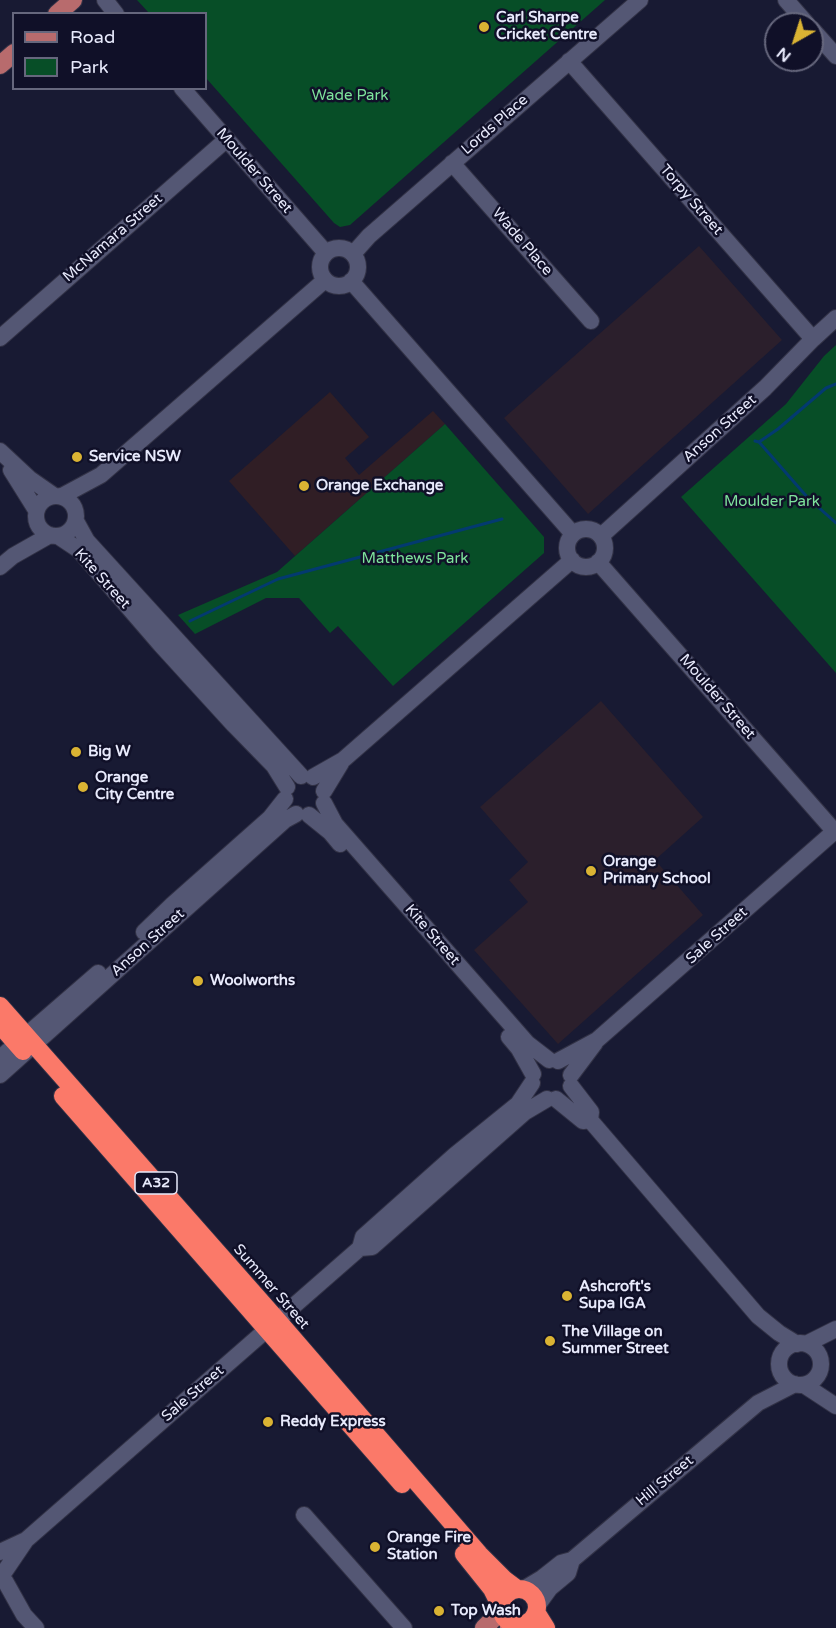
<!DOCTYPE html>
<style>
body{margin:0}
#map{position:relative;width:836px;height:1628px;overflow:hidden;background:#181a33;font-family:"Varela Round",sans-serif}
canvas{display:block}
.legend{position:absolute;left:12px;top:12px;width:195px;height:78px;box-sizing:border-box;background:#101028;border:2px solid #66677d;margin:0;padding:8px 10px;list-style:none;font-size:18px;color:#e8eafc}
.legend li{display:flex;align-items:center;gap:12px;height:30px}
.legend b{width:30px;border:2px solid #66677d}
.north{position:absolute;left:764px;top:12px;width:60px;height:60px;box-sizing:border-box;background:#101028;border:2px solid #66677d;border-radius:50%;rotate:219deg;font-size:16px;font-weight:700;line-height:24px;text-align:center;color:#e8eafc}
.north::after{content:'';display:block;margin:auto;width:21px;height:27px;background:#dab333;clip-path:polygon(50% 0,100% 100%,50% 72%,0 100%)}
</style>
<div id="map">
<canvas width="836" height="1628"></canvas>
<ul class="legend">
<li><b style="height:8px;background:#b86b6d"></b>Road</li>
<li><b style="height:16px;background:#074e27"></b>Park</li>
</ul>
<div class="north">N</div>
</div>
<script>
const ctx = document.querySelector('canvas').getContext('2d');
ctx.lineJoin = 'round';
function fillPath(path, color) {
  ctx.fillStyle = color;
  ctx.fill(path, 'evenodd');
}
function shape(rows) {
  const path = new Path2D();
  for (const r of rows) {
    if (r.length === 3) {
      path.moveTo(r[0] + r[2], r[1]);
      path.arc(r[0], r[1], r[2], 0, 2 * Math.PI);
      continue;
    }
    path.moveTo(r[0], r[1]);
    for (let i = 2; i < r.length; i += 2) path.lineTo(r[i], r[i + 1]);
  }
  return path;
}
function trace(path, color, width, dash) {
  ctx.strokeStyle = color;
  ctx.lineWidth = width;
  ctx.lineCap = dash ? 'butt' : 'round';
  ctx.setLineDash(dash || []);
  ctx.stroke(path);
}
function label(font, color, halo, rows, align = 'center') {
  ctx.font = font + ' "Varela Round",sans-serif';
  ctx.lineWidth = 5;
  ctx.setLineDash([]);
  ctx.textBaseline = 'middle';
  ctx.strokeStyle = halo;
  ctx.fillStyle = color;
  for (const [text, x, y, turn = 0] of rows) {
    ctx.save();
    ctx.translate(x, y);
    ctx.rotate((+turn || 0) * Math.PI / 180);
    ctx.textAlign = isNaN(turn) ? turn : align;
    if (halo) ctx.strokeText(text, 0, 0);
    ctx.fillText(text, 0, 0);
    ctx.restore();
  }
}
const industrial = shape([
 [330,392,369,437,345,458,359,475,433,411,445,424,295,556,229,481]
]);
const education = shape([
 [699,246,782,340,588,514,504,418],
 [601,701,703,817,655,860,703,915,558,1044,474,950,528,902,509,880,528,862,480,807]
]);
const green = shape([
 [137,0,605,0,350,225,340,227,334,223,206,78,206,14,149,13],
 [836,345,836,673,681,497,786,404,824,356],
 [445,424,544,537,544,553,393,686,338,626,330,633,299,598,266,598,195,634,178,615,277,572]
]);
const stream = shape([
 [755,441,759,442,808,498,836,523],
 [759,442,778,429,826,388,836,384],
 [190,621,278,579,502,519]
]);
const minor = shape([
 [105,0,116,14],
 [786,0,807,24],
 [812,29,836,56],
 [569,61,813,339],
 [182,88,326,253],
 [452,163,591,321],
 [339,267,19],
 [353,254,369,236,640,0],
 [351,281,573,534],
 [0,338,227,139],
 [0,451,30,479,53,495],
 [11,470,36,510],
 [56,516,20],
 [62,496,101,475,325,280],
 [76,521,87,541,301,776],
 [586,548,19],
 [58,536,79,550,161,645,234,725,274,766,287,787],
 [601,536,765,388,813,339,836,318],
 [598,562,836,833],
 [0,567,13,556,50,535],
 [313,777,343,760,572,560],
 [324,791,341,763],
 [324,803,335,824,527,1043,549,1060],
 [309,815,330,832,340,844],
 [144,932,172,905,270,818,285,799],
 [509,1037,519,1049,533,1074],
 [0,1058,98,973],
 [558,1061,597,1040,836,830],
 [0,1075,285,820,296,814],
 [571,1075,595,1043],
 [571,1086,591,1112,590,1120,758,1316,779,1333,797,1344],
 [556,1099,583,1121,590,1120],
 [360,1248,372,1247,525,1112,547,1099],
 [800,1364,21],
 [806,1344,836,1329],
 [804,1385,836,1406],
 [304,1515,404,1628],
 [0,1552,26,1540],
 [5,1571,26,1540,360,1248,363,1237,455,1155,518,1104,532,1083],
 [5,1581,24,1615,36,1628],
 [522,1590,542,1578,561,1563,572,1560,758,1403,795,1384],
 [537,1606,550,1588,568,1573,572,1560]
]);
const major = shape([
 [57,14,73,0],
 [0,65,14,53],
 [484,1628,501,1611],
 [509,1628,514,1624]
]);
const highway = shape([
 [0,1006,277,1320,479,1554,505,1580,517,1589],
 [0,1025,23,1051],
 [63,1096,402,1484],
 [464,1554,492,1589,501,1607],
 [519,1607,18],
 [536,1612,546,1628]
]);
const markers = [
 [484,27,6,"#dab333"],
 [77,457,6,"#dab333"],
 [304,486,6,"#dab333"],
 [76,752,6,"#dab333"],
 [83,787,6,"#dab333"],
 [591,871,6,"#dab333"],
 [198,981,6,"#dab333"],
 [567,1296,6,"#dab333"],
 [550,1341,6,"#dab333"],
 [268,1422,6,"#dab333"],
 [375,1547,6,"#dab333"],
 [439,1611,6,"#dab333"]
];
const shields = [
 [156,1183,42]
];
const shieldNames = [
 ["A32",156,1183]
];
const poiNames = [
 ["Carl Sharpe",496,18],
 ["Cricket Centre",496,35],
 ["Service NSW",89,457],
 ["Orange Exchange",316,486],
 ["Big W",88,752],
 ["Orange",95,778],
 ["City Centre",95,795],
 ["Orange",603,862],
 ["Primary School",603,879],
 ["Woolworths",210,981],
 ["Ashcroft's",579,1287],
 ["Supa IGA",579,1304],
 ["The Village on",562,1332],
 ["Summer Street",562,1349],
 ["Reddy Express",280,1422],
 ["Orange Fire",387,1538],
 ["Station",387,1555],
 ["Top Wash",451,1611]
];
const parkNames = [
 ["Wade Park",350,96],
 ["Moulder Park",772,502],
 ["Matthews Park",415,559]
];
const streetNames = [
 ["Lords Place",495,125,-41],
 ["Moulder Street",254,171,49],
 ["Torpy Street",691,200,49],
 ["McNamara Street",113,238,-41],
 ["Wade Place",522,242,49],
 ["Anson Street",720,429,-42],
 ["Kite Street",102,579,48],
 ["Moulder Street",717,697,49],
 ["Kite Street",432,935,49],
 ["Sale Street",717,936,-42],
 ["Anson Street",148,943,-42],
 ["Summer Street",271,1287,49],
 ["Sale Street",193,1394,-41],
 ["Hill Street",665,1481,-40]
];
fillPath(industrial, '#301e25');
fillPath(education, '#2b1f2c');
fillPath(green, '#074e27');
trace(stream, '#033a70', 3);
trace(minor, '#323246', 18);
trace(major, '#323246', 20);
trace(highway, '#323246', 20);
trace(minor, '#545774', 16);
trace(major, '#b86b6d', 18);
trace(highway, '#fb7969', 18);
for (const [x, y, r, color] of markers) {
  const dot = new Path2D();
  dot.arc(x, y, r, 0, 2 * Math.PI);
  ctx.fillStyle = color;
  ctx.fill(dot);
  trace(dot, '#101028', 2);
}
for (const [x, y, w] of shields) {
  const box = new Path2D();
  box.roundRect(x - w / 2, y - 11, w, 22, 4.5);
  ctx.fillStyle = '#101028';
  ctx.fill(box);
  trace(box, '#e8eafc', 1.5);
}
label('bold 14px', '#e8eafc', null, shieldNames);
label('bold 15px', '#e8eafc', '#101028', poiNames, 'left');
label('15px', '#7ee39c', '#101028', parkNames);
label('15px', '#e8eafc', '#101028', streetNames);
</script>
